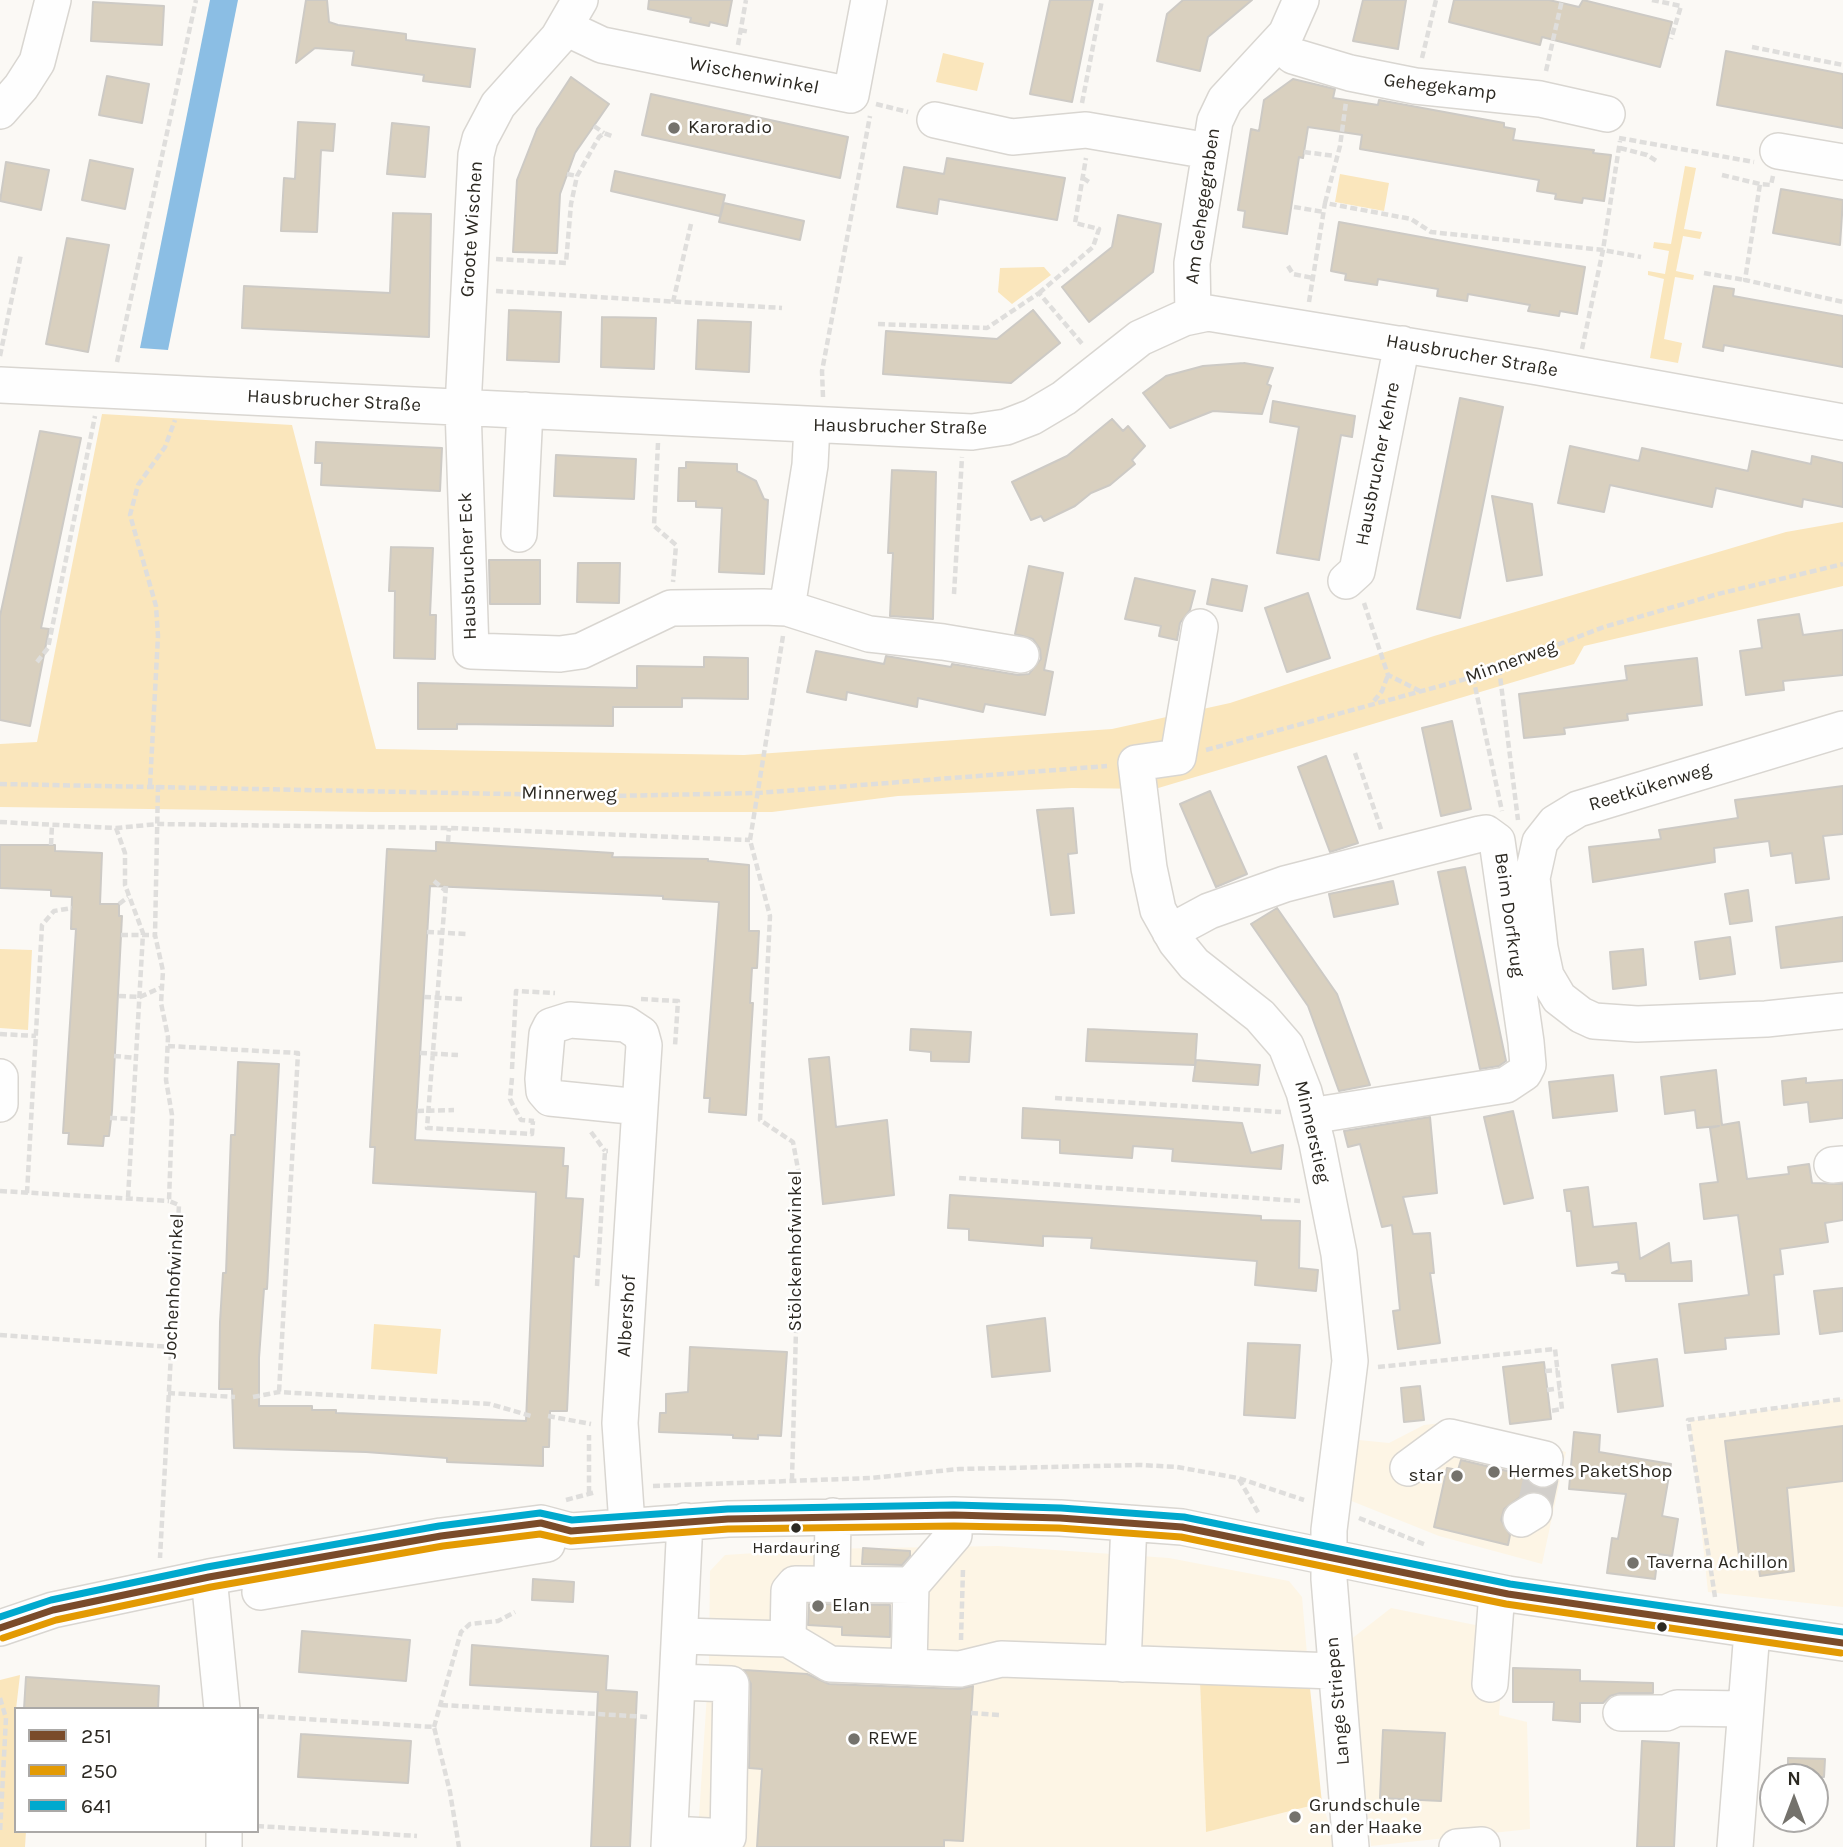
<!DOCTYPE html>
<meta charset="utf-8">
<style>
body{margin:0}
#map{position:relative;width:1843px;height:1847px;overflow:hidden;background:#fbf9f5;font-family:Karla,sans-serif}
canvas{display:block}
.legend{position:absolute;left:14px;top:1707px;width:245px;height:126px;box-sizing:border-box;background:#fff;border:2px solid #aba9a7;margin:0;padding:9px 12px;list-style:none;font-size:21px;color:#2c2922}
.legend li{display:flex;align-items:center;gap:14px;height:35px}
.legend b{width:35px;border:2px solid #aba9a7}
.north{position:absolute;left:1759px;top:1763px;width:70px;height:70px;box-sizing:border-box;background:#fff;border:2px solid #aba9a7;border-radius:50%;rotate:0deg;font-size:19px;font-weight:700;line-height:28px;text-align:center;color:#2c2922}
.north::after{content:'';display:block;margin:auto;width:24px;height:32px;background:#74726c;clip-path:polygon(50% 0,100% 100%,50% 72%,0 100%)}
</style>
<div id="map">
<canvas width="1843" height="1847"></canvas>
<ul class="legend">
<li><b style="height:9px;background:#7a4b2a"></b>251</li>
<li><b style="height:9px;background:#e39a03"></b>250</li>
<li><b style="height:9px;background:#00a9ce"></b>641</li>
</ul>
<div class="north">N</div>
</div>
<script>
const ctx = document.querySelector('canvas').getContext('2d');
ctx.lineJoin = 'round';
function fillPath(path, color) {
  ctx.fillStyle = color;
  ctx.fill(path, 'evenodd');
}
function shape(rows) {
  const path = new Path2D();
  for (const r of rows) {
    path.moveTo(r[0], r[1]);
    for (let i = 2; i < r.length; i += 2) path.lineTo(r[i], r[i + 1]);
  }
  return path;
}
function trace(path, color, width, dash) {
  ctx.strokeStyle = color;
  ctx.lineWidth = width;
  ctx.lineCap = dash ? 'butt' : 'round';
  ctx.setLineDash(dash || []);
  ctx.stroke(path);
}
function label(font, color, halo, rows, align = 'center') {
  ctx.font = font + ' Karla,sans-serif';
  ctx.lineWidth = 5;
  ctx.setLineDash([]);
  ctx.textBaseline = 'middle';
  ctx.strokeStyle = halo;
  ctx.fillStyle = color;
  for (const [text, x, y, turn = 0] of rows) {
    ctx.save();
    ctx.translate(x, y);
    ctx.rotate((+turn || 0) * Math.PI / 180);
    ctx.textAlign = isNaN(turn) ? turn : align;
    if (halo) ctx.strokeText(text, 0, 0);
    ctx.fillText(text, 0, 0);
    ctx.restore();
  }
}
const built = shape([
 [1843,1399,1843,1607,1708,1592,1690,1421],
 [1459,1421,1566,1452,1542,1564,1439,1536,1349,1500,1359,1440,1389,1443,1424,1425],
 [998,1546,1169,1558,1289,1581,1302,1597,1310,1688,1200,1682,1206,1831,1322,1803,1337,1847,697,1847,709,1663,710,1571,725,1555,817,1549],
 [1391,1608,1505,1631,1499,1715,1527,1722,1530,1829,1371,1846,1350,1640]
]);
const green = shape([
 [943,53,984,63,977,91,936,82],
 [1685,166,1696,168,1684,229,1702,232,1700,239,1683,236,1676,271,1694,275,1693,280,1675,277,1664,339,1682,343,1678,363,1650,358,1664,279,1648,275,1648,271,1665,274,1669,251,1653,248,1654,242,1671,244],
 [1340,174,1389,183,1384,211,1335,202],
 [1044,267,1051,275,1012,304,998,292,1000,268],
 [102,414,292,425,376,749,744,755,1112,729,1230,703,1434,636,1786,532,1843,522,1843,586,1584,646,1574,664,1155,789,1072,788,898,796,772,812,374,812,0,807,0,744,37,742],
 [0,949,32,950,28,1030,0,1028],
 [374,1324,441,1329,437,1374,371,1369],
 [20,1675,16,1709,16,1831,26,1831,25,1847,0,1847,0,1680],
 [1200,1682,1310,1688,1322,1803,1206,1832]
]);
const water = shape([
 [210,0,238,0,168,350,140,348]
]);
const building = shape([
 [306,0,327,0,329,22,338,25,406,34,406,40,475,49,470,87,423,81,424,75,352,65,354,51,315,48,296,63,306,0],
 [649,0,732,0,727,26,710,22,709,26,690,22,691,18,648,9,649,0],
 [1050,0,1093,0,1072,102,1030,94,1050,0],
 [1183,0,1252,0,1208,37,1200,71,1157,61,1167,14,1183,0],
 [1363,0,1406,0,1398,49,1353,41,1363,0],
 [1454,0,1549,0,1579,7,1583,0,1672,22,1660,67,1542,37,1540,45,1449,22,1454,0],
 [93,2,164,6,162,45,91,41,93,2],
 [1726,51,1843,74,1843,128,1717,105,1726,51],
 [107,76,149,84,142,123,99,115,107,76],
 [571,77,609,104,575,153,560,194,557,253,513,252,517,180,537,129,571,77],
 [1293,79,1335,89,1333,98,1378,105,1379,100,1504,123,1504,127,1515,129,1513,140,1594,150,1593,153,1611,155,1604,201,1583,198,1582,203,1555,199,1556,194,1537,191,1539,180,1360,149,1362,135,1308,127,1303,158,1299,157,1287,234,1243,227,1245,211,1238,210,1251,129,1259,131,1264,100,1293,79],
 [651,94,848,137,840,178,642,135,651,94],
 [298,122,335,124,333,151,321,150,317,232,281,231,284,178,295,179,298,122],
 [392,123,429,127,425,177,387,174,392,123],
 [947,158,1065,178,1057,220,939,199,937,214,897,207,904,167,944,174,947,158],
 [90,160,133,169,125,209,82,200,90,160],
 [6,162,49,170,41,210,0,201,6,162],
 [615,171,725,195,720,216,611,191,615,171],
 [1781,189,1843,200,1840,245,1773,233,1781,189],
 [724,203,804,221,800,240,719,222,724,203],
 [393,213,431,214,429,337,242,328,244,286,390,293,393,213],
 [1118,215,1161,224,1153,272,1089,322,1062,287,1112,247,1118,215],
 [1339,222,1585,267,1577,314,1560,311,1559,316,1528,311,1530,305,1468,294,1467,301,1437,296,1438,289,1378,279,1377,285,1345,280,1346,274,1331,271,1339,222],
 [67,238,109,245,88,352,46,344,67,238],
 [1714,286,1734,289,1733,296,1843,316,1843,367,1724,345,1723,351,1703,347,1714,286],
 [509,310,561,312,559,362,507,360,509,310],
 [1033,310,1060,343,1011,383,883,374,886,331,997,339,1033,310],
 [602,317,656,318,654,369,601,367,602,317],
 [698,320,751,322,749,372,696,369,698,320],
 [1244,363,1273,368,1267,384,1271,386,1262,414,1213,411,1170,428,1143,393,1166,376,1203,366,1244,363],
 [1460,398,1503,407,1460,618,1417,609,1460,398],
 [1273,401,1355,416,1352,437,1341,435,1319,560,1277,553,1299,427,1270,422,1273,401],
 [1112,419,1123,431,1128,426,1145,446,1132,460,1135,464,1110,485,1091,493,1075,506,1044,521,1041,516,1031,520,1012,482,1067,456,1112,419],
 [40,431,81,438,41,628,49,629,30,726,0,720,0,616,40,431],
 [316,442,442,448,440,491,321,485,322,463,315,463,316,442],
 [1570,446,1639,461,1642,448,1748,471,1752,451,1811,464,1812,456,1843,463,1843,507,1803,499,1802,507,1716,488,1712,507,1610,485,1604,512,1558,503,1570,446],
 [556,455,636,459,634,499,554,496,556,455],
 [686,462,737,464,737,471,756,481,764,499,768,500,764,574,719,572,722,508,696,507,696,501,678,501,679,468,686,468,686,462],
 [892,470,936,472,933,619,890,616,893,553,888,553,892,470],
 [1492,496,1532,504,1542,575,1507,581,1492,496],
 [391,547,433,548,430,615,436,615,435,659,394,658,395,591,389,591,391,547],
 [489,560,540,560,540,604,490,604,489,560],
 [578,563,620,563,619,603,577,602,578,563],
 [1029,566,1063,573,1044,670,1053,672,1045,715,985,704,983,712,918,698,917,707,847,692,846,700,807,692,816,651,884,664,886,656,951,667,952,664,1018,675,1029,674,1041,659,1040,649,1033,639,1015,634,1029,566],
 [1135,578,1195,591,1190,610,1180,623,1177,640,1159,636,1161,626,1125,619,1135,578],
 [1212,579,1247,586,1242,611,1207,604,1212,579],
 [1308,593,1330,658,1287,672,1265,608,1308,593],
 [1799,614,1803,635,1843,630,1843,675,1783,681,1784,690,1746,695,1740,651,1762,648,1758,620,1799,614],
 [704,657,748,658,748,699,682,698,682,707,613,707,613,726,457,724,457,729,418,729,418,683,637,688,637,666,704,667,704,657],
 [1697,658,1702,705,1627,714,1628,720,1564,728,1565,734,1524,738,1519,694,1627,680,1625,666,1697,658],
 [1452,721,1471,809,1441,816,1422,728,1452,721],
 [1326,756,1358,843,1330,852,1298,767,1326,756],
 [1843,786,1843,834,1823,836,1829,879,1796,883,1792,853,1771,856,1769,841,1714,848,1715,862,1593,882,1589,847,1661,839,1659,830,1738,818,1735,800,1843,786],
 [1210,791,1247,874,1216,887,1180,804,1210,791],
 [1073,808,1077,853,1068,854,1074,913,1051,915,1037,810,1073,808],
 [436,842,613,853,612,857,708,859,708,861,749,865,749,931,759,931,757,968,752,968,750,1003,753,1003,746,1115,709,1112,710,1098,704,1098,719,902,663,899,663,896,430,886,415,1140,564,1148,563,1166,568,1166,566,1198,583,1199,579,1257,574,1256,567,1411,550,1411,549,1447,543,1447,543,1466,447,1462,447,1458,366,1452,234,1448,232,1389,219,1389,220,1322,223,1273,226,1273,231,1135,235,1135,238,1062,279,1064,267,1289,264,1289,259,1358,259,1406,312,1406,312,1410,336,1410,336,1413,526,1421,536,1192,373,1183,375,1147,370,1147,387,849,436,851,436,842],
 [0,845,55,845,55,851,102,853,100,904,119,904,119,916,122,916,112,1111,109,1136,104,1136,103,1146,68,1144,69,1133,63,1133,76,929,71,929,72,897,51,896,51,890,0,888,0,845],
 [1465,867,1506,1061,1499,1066,1480,1069,1438,872,1465,867],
 [1393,881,1398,904,1334,917,1329,894,1393,881],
 [1748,890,1752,921,1730,924,1725,894,1748,890],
 [1277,908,1337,994,1370,1085,1339,1091,1308,1006,1251,924,1277,908],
 [1843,917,1843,961,1781,968,1776,927,1843,917],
 [1730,937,1735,974,1700,979,1695,942,1730,937],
 [1643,949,1646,985,1613,989,1610,952,1643,949],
 [911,1029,971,1032,969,1062,931,1061,931,1052,910,1050,911,1029],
 [1088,1029,1197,1034,1195,1065,1086,1061,1088,1029],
 [829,1057,836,1127,887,1120,894,1195,823,1204,809,1059,829,1057],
 [1196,1060,1260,1065,1258,1085,1193,1081,1196,1060],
 [1716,1070,1722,1125,1739,1122,1747,1179,1789,1174,1788,1167,1809,1164,1812,1183,1843,1184,1843,1220,1825,1223,1828,1242,1780,1249,1783,1274,1774,1275,1779,1334,1725,1338,1726,1349,1685,1353,1679,1304,1749,1295,1738,1215,1704,1219,1700,1184,1718,1182,1710,1128,1719,1126,1697,1128,1695,1110,1665,1114,1661,1077,1716,1070],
 [1613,1075,1617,1111,1553,1118,1549,1082,1613,1075],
 [1806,1078,1806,1083,1843,1080,1843,1118,1810,1122,1808,1102,1784,1105,1782,1081,1806,1078],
 [1023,1108,1242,1123,1251,1153,1283,1145,1281,1169,1172,1161,1173,1149,1133,1146,1132,1158,1060,1153,1060,1140,1022,1138,1023,1108],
 [1513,1111,1533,1198,1504,1204,1484,1117,1513,1111],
 [1430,1117,1437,1193,1403,1197,1413,1234,1430,1233,1434,1273,1430,1273,1440,1343,1398,1349,1393,1311,1400,1310,1392,1225,1382,1227,1360,1144,1348,1147,1344,1131,1430,1117],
 [1588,1187,1593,1227,1636,1223,1640,1259,1669,1243,1671,1263,1691,1261,1692,1281,1626,1281,1625,1274,1612,1273,1619,1270,1618,1262,1577,1266,1571,1211,1567,1211,1564,1190,1588,1187],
 [950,1195,1261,1216,1261,1220,1300,1221,1299,1268,1318,1270,1316,1291,1255,1285,1257,1261,1091,1248,1092,1238,1043,1236,1043,1246,969,1240,969,1229,948,1228,950,1195],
 [1843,1288,1843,1331,1820,1334,1814,1291,1843,1288],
 [1045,1318,1050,1371,992,1377,987,1326,1045,1318],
 [1248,1343,1300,1345,1295,1418,1244,1415,1248,1343],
 [690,1347,787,1352,781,1436,758,1435,758,1439,733,1438,733,1435,659,1432,660,1413,666,1413,666,1394,688,1392,690,1347],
 [1657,1359,1663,1406,1618,1412,1612,1365,1657,1359],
 [1544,1362,1551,1419,1510,1424,1503,1367,1544,1362],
 [1420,1386,1424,1420,1404,1422,1401,1388,1420,1386],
 [1843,1426,1843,1481,1787,1488,1794,1571,1760,1576,1758,1562,1740,1564,1725,1441,1843,1426],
 [1574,1432,1600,1435,1599,1452,1671,1464,1662,1516,1678,1519,1672,1556,1658,1554,1655,1579,1607,1573,1612,1538,1618,1539,1626,1494,1569,1489,1574,1432],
 [1461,1460,1524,1475,1530,1484,1548,1488,1546,1495,1534,1491,1524,1494,1504,1509,1501,1520,1510,1535,1508,1545,1434,1527,1447,1468,1458,1470,1461,1460],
 [863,1548,910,1551,910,1556,902,1565,862,1564,863,1548],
 [533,1579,574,1582,573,1602,532,1600,533,1579],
 [809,1604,890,1605,890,1637,842,1635,842,1627,808,1625,809,1604],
 [302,1631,410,1640,406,1681,299,1672,302,1631],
 [472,1645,608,1656,606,1690,637,1692,630,1847,591,1847,598,1692,470,1685,472,1645],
 [1513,1668,1580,1670,1580,1681,1653,1683,1653,1693,1620,1693,1610,1696,1603,1703,1580,1703,1580,1722,1553,1720,1554,1702,1513,1702,1513,1668],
 [744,1670,807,1674,829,1684,959,1689,973,1686,963,1841,944,1840,944,1847,757,1847,762,1769,749,1768,751,1684,744,1670],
 [26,1677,159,1686,158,1709,24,1709,26,1677],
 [1383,1730,1445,1733,1441,1801,1380,1798,1383,1730],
 [301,1734,411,1741,408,1783,298,1777,301,1734],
 [1642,1741,1679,1743,1674,1847,1637,1847,1642,1741],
 [1788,1758,1825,1759,1824,1777,1788,1777,1788,1758]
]);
const minorTunnel = shape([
 [1534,1511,1543,1469]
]);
const path = shape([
 [1652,0,1681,6,1671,39],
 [740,30,750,32],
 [738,45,746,0],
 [1752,47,1843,65],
 [1422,58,1436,0],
 [1546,71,1562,0],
 [1082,103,1102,0],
 [876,104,908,112],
 [594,126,604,133],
 [1619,138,1754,162],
 [1620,148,1647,155,1658,162],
 [1304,152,1335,156],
 [567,174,577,176],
 [1722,175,1760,184],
 [1773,176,1771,185,1760,184,1745,280,1843,302],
 [1083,178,1089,182],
 [1325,203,1340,146,1346,102],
 [1294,207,1324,212],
 [496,259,566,263,571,204,577,176,599,137,604,133,614,137],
 [1288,266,1293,274,1313,278],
 [1704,273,1745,280],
 [496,291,782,308],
 [1039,293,1093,247,1099,229,1075,223,1086,158],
 [673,302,691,224],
 [1309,302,1325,203,1411,219,1431,232,1603,250,1620,141],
 [878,324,987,328,1039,293,1084,346],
 [1582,349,1603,250,1641,257],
 [0,356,21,254],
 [117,362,196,0],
 [823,397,822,371,870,116],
 [658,443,654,526,676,545,673,582],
 [954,594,962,457],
 [1364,603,1388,675,1422,692],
 [783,636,750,840,770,916,760,1120,793,1142,800,1180,792,1479],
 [37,662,48,648,95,416],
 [1499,668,1518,820],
 [1473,677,1502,811],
 [1374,701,1382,691,1388,675],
 [1206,750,1473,677,1604,627,1718,594,1843,564],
 [1355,753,1382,832],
 [0,784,610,796,758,793,1107,766],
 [150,785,158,636,156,606,130,515,138,485,165,447,175,420],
 [158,785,155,935,163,971,161,1003,168,1037,166,1080,172,1115,169,1201,179,1205,160,1558],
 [0,822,116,828,158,824,449,828,750,840],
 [116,828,125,853,125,885,143,933,128,1198],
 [448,842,449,828],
 [51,845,52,825],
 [434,881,446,891],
 [446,886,427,1128,532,1134,533,1121],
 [119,904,128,897],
 [427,932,467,934],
 [121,935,155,935],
 [119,996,140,997,162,987],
 [424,997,462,999],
 [641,999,678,1001,675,1046],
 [0,1034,36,1036],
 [168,1046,298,1053,279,1392],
 [420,1053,458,1055],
 [114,1056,137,1058],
 [512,1069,516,991,555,993],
 [512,1078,510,1099,515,1109,521,1120,534,1121],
 [1055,1098,1281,1112],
 [417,1111,454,1110],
 [110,1118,133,1119],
 [591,1132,605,1151],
 [959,1178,1300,1201],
 [0,1191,169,1201],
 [27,1193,42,925,54,911,72,908],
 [597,1286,605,1151,608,1151],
 [0,1335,171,1347],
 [1378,1367,1555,1349,1562,1409,1550,1411],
 [1545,1371,1558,1370],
 [1547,1390,1560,1388],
 [168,1393,235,1397],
 [253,1397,279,1392,490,1404,531,1416],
 [548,1416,591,1424],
 [1239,1479,1259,1514],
 [653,1486,871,1478,959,1469,1141,1465,1177,1467,1238,1478,1304,1500],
 [589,1493,589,1435],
 [566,1500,596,1492],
 [1359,1518,1426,1545],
 [1715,1597,1688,1420,1843,1399],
 [961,1640,963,1569],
 [0,1698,6,1718,0,1833],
 [441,1705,649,1717],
 [971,1713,1000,1715],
 [257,1716,434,1727,450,1792,459,1847],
 [434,1727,461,1632,470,1624,498,1621,515,1612],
 [257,1826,417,1836]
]);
const minor = shape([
 [580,0,558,38,498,105,480,139,476,155,463,407,471,651,560,654,581,651,671,608,763,607,787,608,869,634,943,642,1021,655],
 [566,28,602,45,851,95,869,0],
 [1278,43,1293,56,1350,73,1415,86,1540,99,1607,114],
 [0,111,21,87,37,62,53,0],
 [935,120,1012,137,1086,130,1209,151],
 [1778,151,1843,162],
 [1193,315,1192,263,1215,121,1225,100,1286,34,1301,0],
 [0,385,972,432,1006,427,1032,417,1064,398,1140,338,1184,318,1208,313,1538,367,1843,422],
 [519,534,525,410],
 [1346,581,1357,571,1402,344],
 [787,608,810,465,812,425],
 [1200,627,1178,757,1136,763,1149,868,1158,910,1176,942,1194,964,1260,1016,1286,1046,1304,1092,1317,1143,1339,1254,1350,1361,1329,1530,1329,1579,1351,1847],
 [1843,729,1578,809,1555,823,1540,842,1532,878,1540,948,1546,976,1559,998,1581,1015,1594,1021,1637,1024,1766,1019,1843,1011],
 [1170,932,1209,911,1285,884,1480,834,1486,833,1497,841,1526,1042,1528,1065,1524,1073,1506,1085,1310,1116],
 [0,1077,0,1104],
 [1832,1165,1843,1164],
 [1408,1468,1450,1437,1545,1459,1543,1469],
 [1521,1519,1534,1511],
 [627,1525,620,1423,640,1107,644,1045,641,1034,626,1024,570,1020,551,1026,547,1034,543,1079,544,1091,550,1098,640,1107],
 [209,1577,222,1709],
 [832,1583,833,1516],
 [260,1592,547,1544],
 [0,1628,53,1610,209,1577,441,1536,541,1523,571,1531,728,1519,954,1515,1060,1518,1182,1527,1508,1594,1843,1643],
 [681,1636,788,1639,830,1664,960,1669,1001,1659,1334,1671],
 [788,1639,789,1591,795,1584,911,1585,954,1535,954,1515],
 [1123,1664,1129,1523],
 [909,1667,911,1585],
 [1490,1684,1497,1592],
 [1621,1713,1666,1713,1677,1708,1745,1709],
 [670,1834,728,1837,731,1684,678,1682],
 [224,1847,224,1831],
 [669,1847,685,1521],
 [1457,1847,1482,1845],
 [1735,1847,1752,1631]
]);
const bus1 = shape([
 [0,1628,53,1610,209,1577,441,1536,541,1523,571,1531,728,1519,954,1515,1060,1518,1182,1527,1508,1594,1843,1643]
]);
const bus2 = shape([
 [3,1638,56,1620,211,1587,443,1546,540,1534,571,1541,728,1529,954,1526,1059,1528,1181,1537,1506,1604,1841,1653]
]);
const bus3 = shape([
 [0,1617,51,1600,207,1567,439,1526,540,1513,572,1520,728,1509,954,1505,1061,1508,1184,1517,1510,1584,1843,1632]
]);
const markers = [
 [674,128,7,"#74726c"],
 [1494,1472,7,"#74726c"],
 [1457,1476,7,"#74726c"],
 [796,1528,6,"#2c2922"],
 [1633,1563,7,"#74726c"],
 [818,1606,7,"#74726c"],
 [1662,1627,6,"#2c2922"],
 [854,1739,7,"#74726c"],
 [1295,1817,7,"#74726c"]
];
const busNames = [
 ["Hardauring",796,1548]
];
const streetNames = [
 ["Wischenwinkel",754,76,11],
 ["Gehegekamp",1440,87,7],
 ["Am Gehegegraben",1203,206,-82],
 ["Groote Wischen",472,229,-86],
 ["Hausbrucher Straße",1472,356,10],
 ["Hausbrucher Straße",334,401,3],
 ["Hausbrucher Straße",900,427,1],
 ["Hausbrucher Kehre",1378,464,-79],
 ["Hausbrucher Eck",468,566,-92],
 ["Minnerweg",1511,662,-20],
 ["Reetkükenweg",1650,787,-17],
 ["Minnerweg",569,794,1],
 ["Beim Dorfkrug",1509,915,82],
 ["Minnerstieg",1312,1132,77],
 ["Stölckenhofwinkel",796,1251,-90],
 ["Jochenhofwinkel",174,1286,-87],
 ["Albershof",627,1316,-86],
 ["Lange Striepen",1338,1701,-95]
];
const poiNames = [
 ["Karoradio",688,128],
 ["Hermes PaketShop",1508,1472],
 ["star",1443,1476,"right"],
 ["Taverna Achillon",1647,1563],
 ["Elan",832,1606],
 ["REWE",868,1739],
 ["Grundschule",1309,1806],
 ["an der Haake",1309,1828]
];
fillPath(built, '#fdf5e5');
fillPath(green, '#fae6bc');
fillPath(water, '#8bbee4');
fillPath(building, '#d9d0bf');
trace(building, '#cdcac5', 2);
trace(minorTunnel, '#d2cfcb', 35, [35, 18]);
trace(minor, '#d9d6d1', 38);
trace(path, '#dfdedc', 4.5, [7, 3.5]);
trace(minor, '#fefefe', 35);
trace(bus1, '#7a4b2a', 7);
trace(bus2, '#e39a03', 7);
trace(bus3, '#00a9ce', 7);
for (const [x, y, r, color] of markers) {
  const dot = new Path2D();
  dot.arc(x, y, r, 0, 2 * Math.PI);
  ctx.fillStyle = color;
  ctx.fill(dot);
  trace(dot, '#fff', 2.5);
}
label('17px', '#2c2922', '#fff', busNames);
label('19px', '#2c2922', '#fff', streetNames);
label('19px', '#2c2922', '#fff', poiNames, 'left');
</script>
